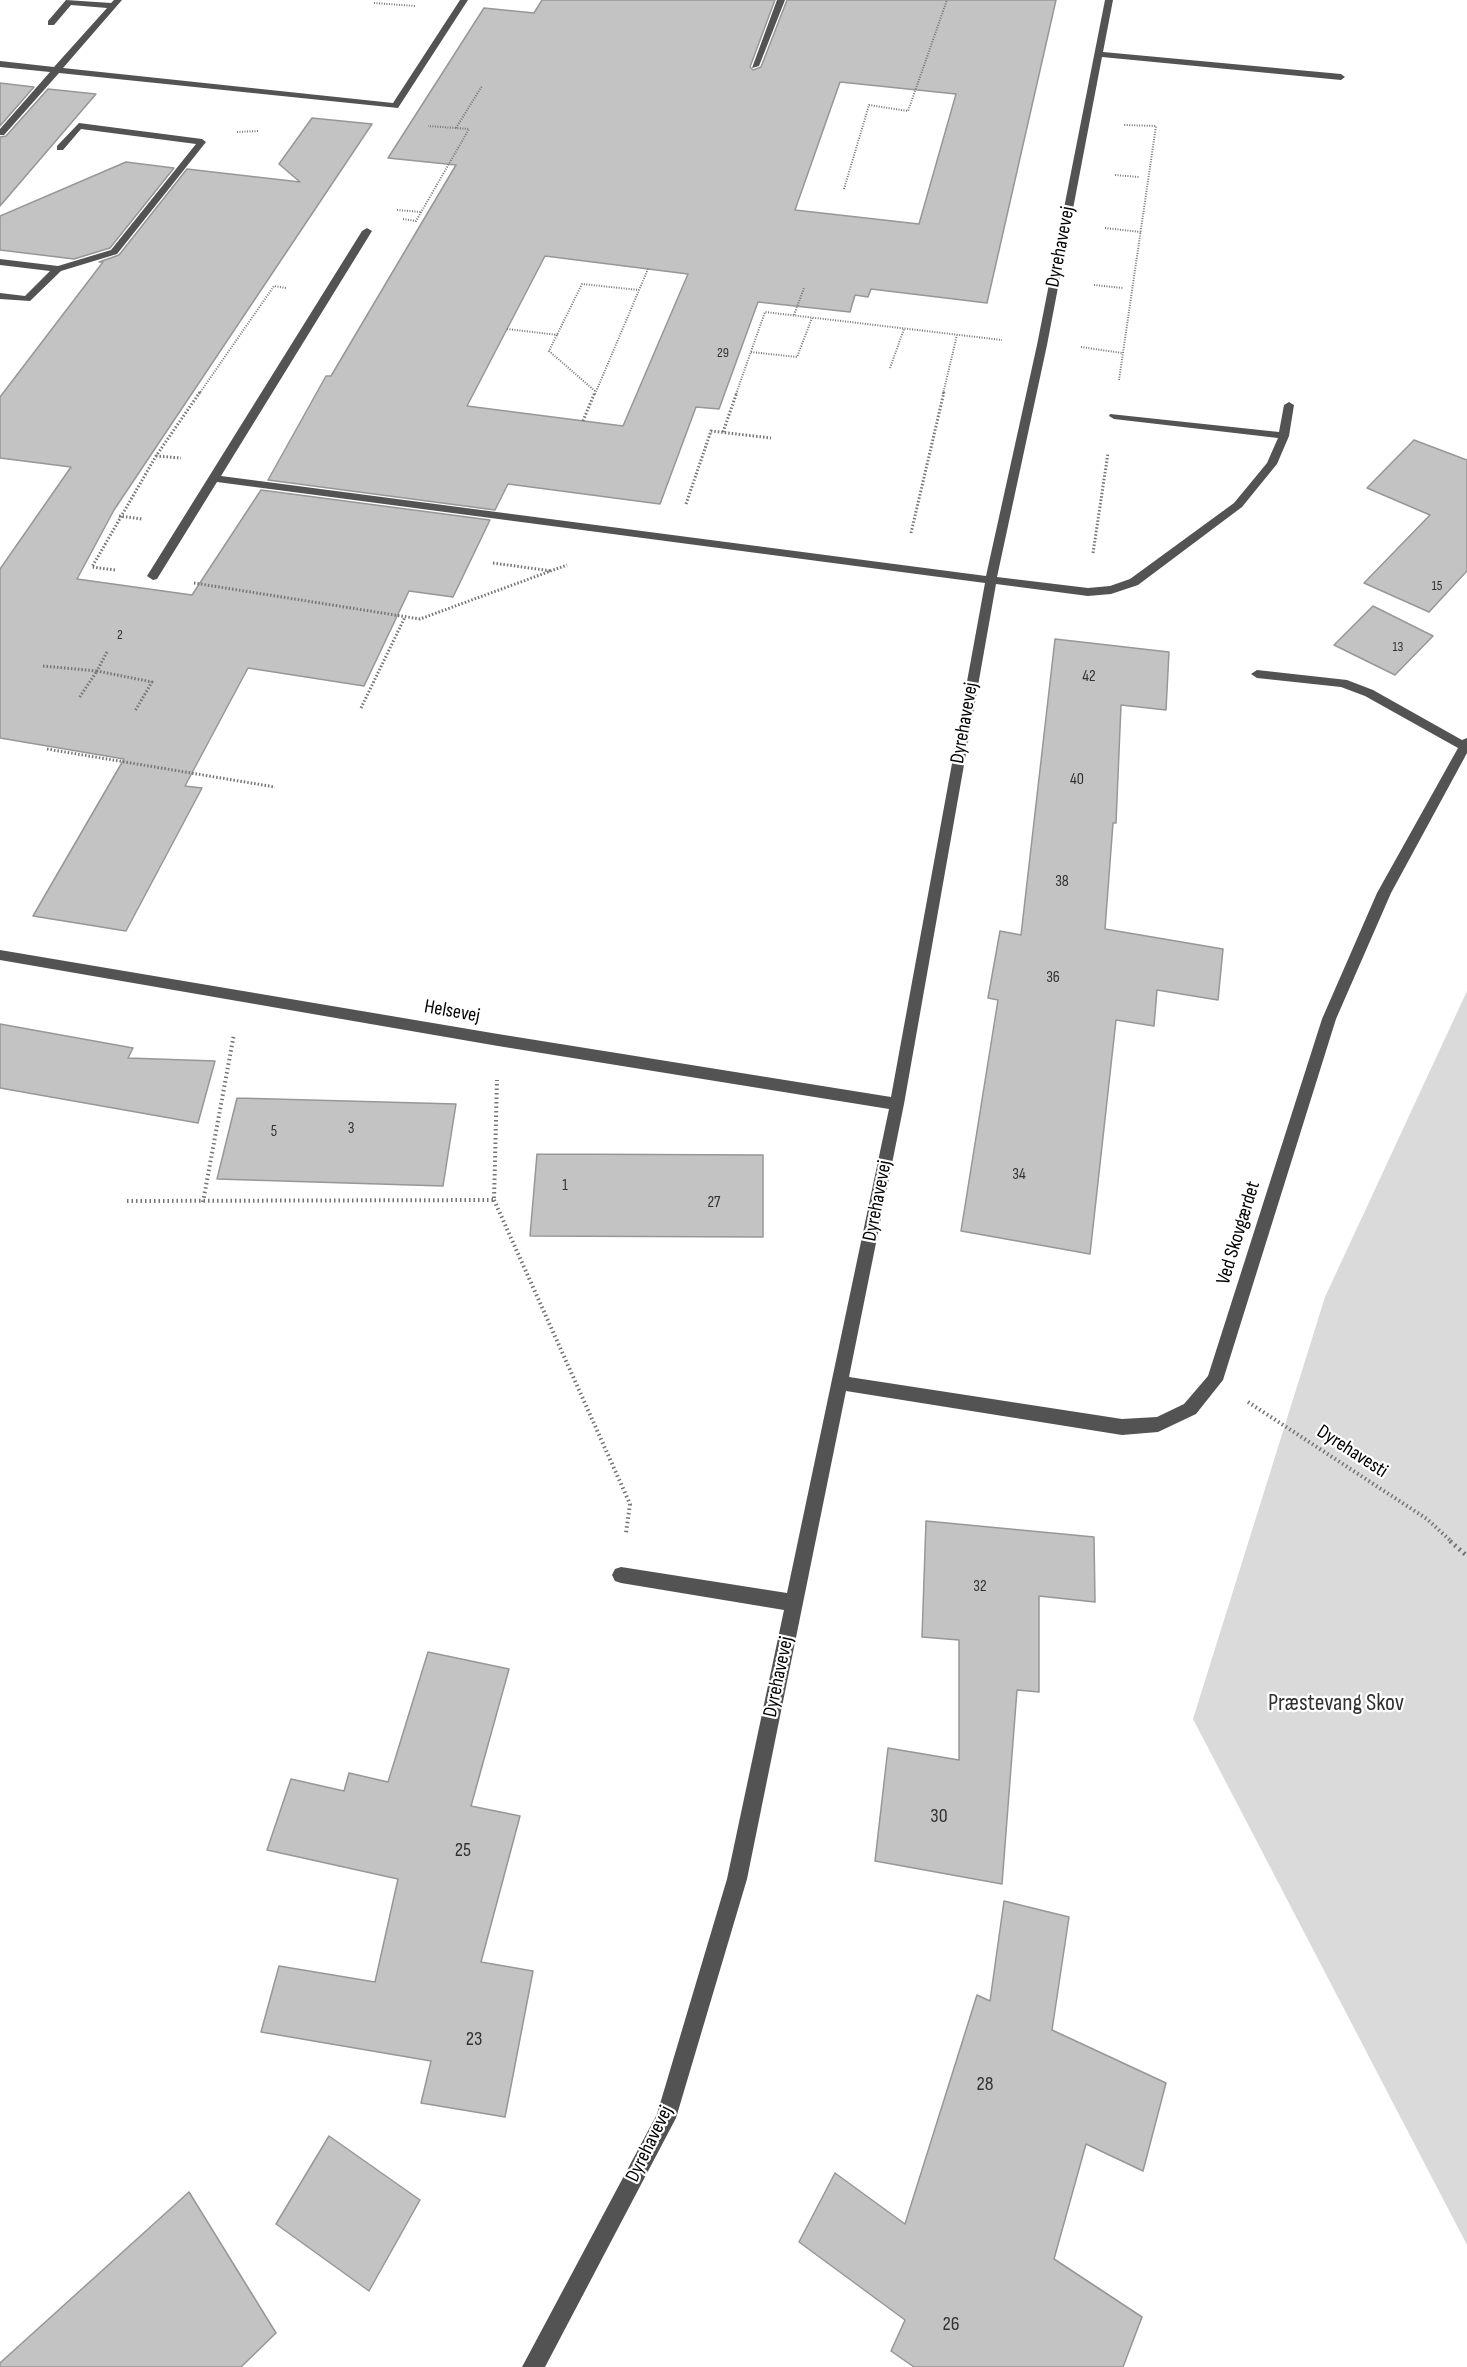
<!DOCTYPE html>
<meta charset="utf-8">
<style>
body{margin:0}
canvas{display:block;background:#fff}
</style>
<canvas width="1467" height="2367"></canvas>
<script>
const ctx = document.querySelector('canvas').getContext('2d');
ctx.lineJoin = 'round';
function fillPath(path, color) {
  ctx.fillStyle = color;
  ctx.fill(path, 'evenodd');
}
function shape(rows) {
  const path = new Path2D();
  for (const r of rows) {
    path.moveTo(r[0], r[1]);
    for (let i = 2; i < r.length; i += 2) path.lineTo(r[i], r[i + 1]);
  }
  return path;
}
function trace(path, color, width, dash) {
  ctx.strokeStyle = color;
  ctx.lineWidth = width;
  ctx.lineCap = dash ? 'butt' : 'round';
  ctx.setLineDash(dash || []);
  ctx.stroke(path);
}
function label(font, color, halo, rows, align = 'center') {
  ctx.font = font + ' "Sofia Sans Condensed",sans-serif';
  ctx.lineWidth = 4.5;
  ctx.setLineDash([]);
  ctx.textBaseline = 'middle';
  ctx.strokeStyle = halo;
  ctx.fillStyle = color;
  for (const [text, x, y, turn = 0] of rows) {
    ctx.save();
    ctx.translate(x, y);
    ctx.rotate((+turn || 0) * Math.PI / 180);
    ctx.textAlign = isNaN(turn) ? turn : align;
    if (halo) ctx.strokeText(text, 0, 0);
    ctx.fillText(text, 0, 0);
    ctx.restore();
  }
}
const green = shape([
 [1467,991,1467,2245,1193,1719,1325,1297]
]);
const building = shape([
 [542,0,775,0,750,67,753,70,761,67,787,0,1056,0,987,303,871,289,868,297,855,295,850,312,758,302,719,409,696,407,660,504,508,484,495,510,268,480,326,376,331,376,456,165,388,158,484,8,534,13,542,0],
 [840,82,956,94,919,224,795,210,840,82],
 [545,256,688,274,623,426,467,406,545,256],
 [0,83,34,87,0,126,0,83],
 [48,89,96,94,0,206,0,137,6,136,48,89],
 [312,118,372,124,114,510,77,579,192,595,261,490,490,520,453,597,409,591,364,686,248,668,185,786,202,788,126,931,33,916,124,759,0,738,0,569,71,467,0,458,0,397,103,262,99,262,119,255,187,169,300,182,279,164,312,118],
 [126,162,174,168,110,248,74,259,0,250,0,216,126,162],
 [1414,440,1467,460,1467,571,1429,612,1364,583,1430,515,1367,488,1414,440],
 [1373,606,1433,636,1395,675,1334,645,1373,606],
 [1055,639,1169,652,1166,710,1121,705,1116,823,1113,823,1105,929,1223,949,1218,1000,1157,990,1154,1026,1116,1020,1090,1254,961,1231,998,1000,988,998,1000,931,1021,935,1055,639],
 [0,1024,133,1048,128,1058,215,1061,198,1123,0,1088,0,1024],
 [237,1098,456,1104,443,1186,217,1179,237,1098],
 [537,1154,763,1155,763,1237,530,1236,537,1154],
 [926,1521,1094,1537,1095,1602,1039,1596,1039,1692,1017,1690,1002,1884,875,1861,888,1748,959,1760,959,1640,922,1637,926,1521],
 [428,1652,509,1669,471,1806,520,1816,481,1962,533,1971,505,2117,421,2103,431,2061,261,2032,279,1966,375,1982,398,1879,267,1850,291,1779,344,1791,349,1773,388,1782,428,1652],
 [1004,1901,1069,1917,1052,2030,1166,2083,1143,2171,1086,2144,1054,2259,1142,2317,1123,2367,914,2367,891,2351,905,2320,799,2242,835,2173,905,2224,977,1995,990,2001,1004,1901],
 [329,2136,420,2200,369,2291,276,2224,329,2136],
 [189,2192,276,2333,241,2367,0,2367,0,2363,189,2192]
]);
const pathFar3 = shape([
 [374,3,415,6],
 [456,128,482,86],
 [237,132,259,131],
 [1115,175,1139,177],
 [844,189,869,105,908,111,947,0],
 [397,210,421,212],
 [403,219,416,221,469,129,428,126],
 [1105,228,1141,232],
 [1094,285,1123,288],
 [794,315,804,288],
 [507,329,558,335],
 [1081,347,1122,353],
 [751,352,797,357,812,318],
 [890,368,904,329],
 [1119,380,1156,126,1124,125],
 [595,391,549,351,582,284,639,290],
 [199,394,274,286,286,288],
 [595,394,648,269],
 [736,394,765,312,1002,340],
 [943,394,957,335]
]);
const pathFar2 = shape([
 [583,421,595,392],
 [723,432,737,392],
 [156,456,181,458],
 [686,504,711,431,771,438],
 [119,516,142,519],
 [911,533,944,392],
 [1093,553,1108,453],
 [493,563,552,571],
 [115,570,92,567,156,456,200,392],
 [194,583,420,619,567,565],
 [107,652,97,671,152,682,135,711],
 [43,666,97,671,79,698],
 [361,708,405,617],
 [47,749,275,787]
]);
const pathFar1 = shape([
 [494,1200,630,1504,626,1533],
 [127,1201,494,1200,497,1080],
 [203,1202,234,1034],
 [1248,1402,1427,1519,1452,1542]
]);
const path = shape([
 [1450,1541,1467,1556]
]);
const minor = shape([
 [66,0,111,3,114,0,122,0,63,68,393,103,460,0,468,0,398,108,59,73,4,135,0,135,0,129,50,72,0,67,0,61,54,67,107,8,71,5,54,25,48,25,48,21,66,0],
 [777,0,785,0,759,66,752,68,777,0],
 [1105,0,1113,0,1103,52,1341,74,1345,77,1341,80,1102,57,1047,345,997,577,1088,588,1110,586,1130,579,1234,503,1267,463,1278,438,1114,419,1109,416,1110,414,1279,432,1284,405,1289,402,1294,405,1289,436,1277,464,1242,507,1138,585,1111,594,1088,596,996,584,904,1104,849,1377,1122,1419,1157,1417,1184,1404,1208,1376,1322,1019,1377,893,1458,748,1365,696,1341,687,1257,678,1251,674,1257,670,1347,680,1373,690,1462,740,1467,738,1467,753,1391,893,1336,1019,1223,1380,1196,1414,1158,1432,1122,1435,846,1391,747,1879,676,2118,545,2367,522,2367,657,2114,727,1879,784,1610,621,1583,615,1581,612,1575,615,1569,621,1567,787,1593,889,1109,498,1046,0,960,0,950,498,1034,891,1097,985,583,217,482,157,579,153,580,147,576,362,231,367,228,372,231,221,476,986,576,1037,345,1105,0],
 [79,123,202,139,206,142,117,254,61,271,30,301,0,299,0,293,25,296,50,271,0,265,0,259,58,266,111,250,196,144,81,129,63,150,57,150,57,146,79,123]
]);
const farNumbernames = [
 ["29",723,353],
 ["15",1437,586],
 ["2",120,635],
 ["13",1398,647]
];
const numberNames = [
 ["42",1089,677],
 ["40",1077,780],
 ["38",1062,882],
 ["36",1053,978],
 ["3",351,1129],
 ["5",274,1132],
 ["34",1019,1175],
 ["1",565,1186],
 ["27",714,1203],
 ["32",980,1587]
];
const streetNames = [
 ["Dyrehavevej",1061,247,-79],
 ["Dyrehavevej",965,723,-80],
 ["Helsevej",452,1012,10],
 ["Dyrehavevej",878,1201,-79],
 ["Ved Skovgærdet",1239,1233,-73],
 ["Dyrehavesti",1352,1452,33],
 ["Dyrehavevej",779,1677,-78],
 ["Dyrehavevej",650,2144,-64]
];
const nearNumbernames = [
 ["30",939,1817],
 ["25",463,1851],
 ["23",474,2040],
 ["28",985,2085],
 ["26",951,2325]
];
const nearParknames = [
 ["Præstevang Skov",1336,1704]
];
fillPath(green, '#dadada');
fillPath(building, '#c3c3c3');
trace(building, '#979797', 1.5);
trace(pathFar3, '#757575', 2, [1, 1.5]);
trace(pathFar2, '#757575', 3, [1.5, 2]);
trace(pathFar1, '#757575', 4, [1.5, 3]);
trace(path, '#757575', 4.5, [2, 4]);
fillPath(minor, '#535353');
label('14px', '#313131', null, farNumbernames);
label('16px', '#313131', null, numberNames);
label('20px', '#000', '#fff', streetNames);
label('20px', '#313131', null, nearNumbernames);
label('24px', '#313131', '#fff', nearParknames);
</script>
